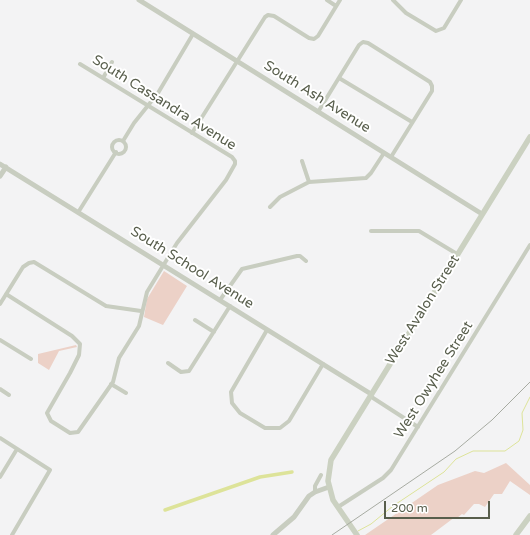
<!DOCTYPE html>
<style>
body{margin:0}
#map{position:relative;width:530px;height:535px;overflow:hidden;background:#f3f3f4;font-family:"Varela Round",sans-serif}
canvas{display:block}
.scale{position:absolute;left:384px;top:501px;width:106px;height:18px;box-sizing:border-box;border:2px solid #585e4c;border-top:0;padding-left:5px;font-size:12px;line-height:14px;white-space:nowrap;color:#585e4c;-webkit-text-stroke:3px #fff;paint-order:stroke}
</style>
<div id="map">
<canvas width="530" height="535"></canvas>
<div class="scale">200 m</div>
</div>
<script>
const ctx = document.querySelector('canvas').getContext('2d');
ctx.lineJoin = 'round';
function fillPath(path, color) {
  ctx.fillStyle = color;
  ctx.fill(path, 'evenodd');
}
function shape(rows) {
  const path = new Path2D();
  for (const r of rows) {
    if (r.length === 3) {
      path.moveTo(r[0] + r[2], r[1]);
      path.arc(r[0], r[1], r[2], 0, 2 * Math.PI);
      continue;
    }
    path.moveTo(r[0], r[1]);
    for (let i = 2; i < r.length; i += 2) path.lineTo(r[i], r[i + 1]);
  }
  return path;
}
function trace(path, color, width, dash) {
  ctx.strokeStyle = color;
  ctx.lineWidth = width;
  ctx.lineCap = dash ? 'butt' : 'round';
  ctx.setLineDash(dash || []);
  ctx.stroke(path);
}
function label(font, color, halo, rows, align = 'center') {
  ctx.font = font + ' "Varela Round",sans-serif';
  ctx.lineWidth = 4;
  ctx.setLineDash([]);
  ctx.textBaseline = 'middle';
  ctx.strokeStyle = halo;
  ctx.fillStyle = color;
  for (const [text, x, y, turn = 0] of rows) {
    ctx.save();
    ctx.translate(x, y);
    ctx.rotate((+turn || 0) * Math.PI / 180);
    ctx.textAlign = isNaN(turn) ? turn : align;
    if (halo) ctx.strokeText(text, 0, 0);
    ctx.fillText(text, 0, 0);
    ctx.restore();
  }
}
const green = shape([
 [164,271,187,286,163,325,144,317,147,299],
 [76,345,77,347,59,351,49,370,38,363,38,354],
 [506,463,530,485,530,495,510,481,502,494,494,494,485,507,479,504,474,504,464,515,462,514,457,518,455,517,431,535,365,535,438,485,475,471,484,473]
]);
const stream = shape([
 [358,531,371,524,393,506,444,472,456,459,473,451,505,451,519,441,523,430,522,413,530,397]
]);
const canal = shape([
 [165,510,260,477,292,472]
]);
const minor = shape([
 [327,0,336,6],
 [393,0,406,13,436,31,444,28,461,0],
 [103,78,112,62],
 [339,78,412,122],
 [318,112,359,45,363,42,368,43,430,82,432,86,432,91,391,157],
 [192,133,265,17,268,15,274,16,309,38,314,39,318,36,340,0],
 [119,147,7],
 [123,141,134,123,158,93,193,34],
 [302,161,309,182],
 [270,207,280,197,309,182,366,178,371,173,384,153],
 [79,211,116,152],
 [371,231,419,231,457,254],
 [6,294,72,336,80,344,79,355,70,373,47,413,51,421,70,433,78,432,113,382,119,358,139,326,147,292,177,243,226,180,235,164,235,161,232,157,80,64],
 [220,300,242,269,297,256,300,256,306,261],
 [0,304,23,267,29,263,34,262,106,306,141,311],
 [195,320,214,332],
 [267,330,231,392,232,403,240,413,265,428,280,428,289,421,323,364],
 [0,340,31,359],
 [168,363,181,372,189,371,230,306],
 [111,384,126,393],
 [0,389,9,395],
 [370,396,418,427],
 [0,438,50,470,12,535],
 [0,477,17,449],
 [315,492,315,486,321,475],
 [338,507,383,478,391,470,530,245]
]);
const tertiary = shape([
 [139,0,482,214],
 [0,164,371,394],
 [0,176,6,167],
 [273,535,294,517,309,496,315,492,329,487]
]);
const secondary = shape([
 [357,535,333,500,328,481,331,460,530,137],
 [516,535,530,516]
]);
const rail = shape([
 [332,535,455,451,492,420,530,382]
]);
const streetNames = [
 ["South Ash Avenue",317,97,32],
 ["South Cassandra Avenue",164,103,32],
 ["South School Avenue",192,268,32],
 ["West Avalon Street",423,310,-58],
 ["West Owyhee Street",434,380,-58]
];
fillPath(green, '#ecd1c7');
trace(stream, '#dde399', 1);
trace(canal, '#dde399', 3.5);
trace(minor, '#c8cdc0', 4);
trace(tertiary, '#c8cdc0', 5);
trace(secondary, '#cbd1c1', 5.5);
trace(rail, '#a7aba2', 1);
label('14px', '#585e4c', '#fff', streetNames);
</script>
